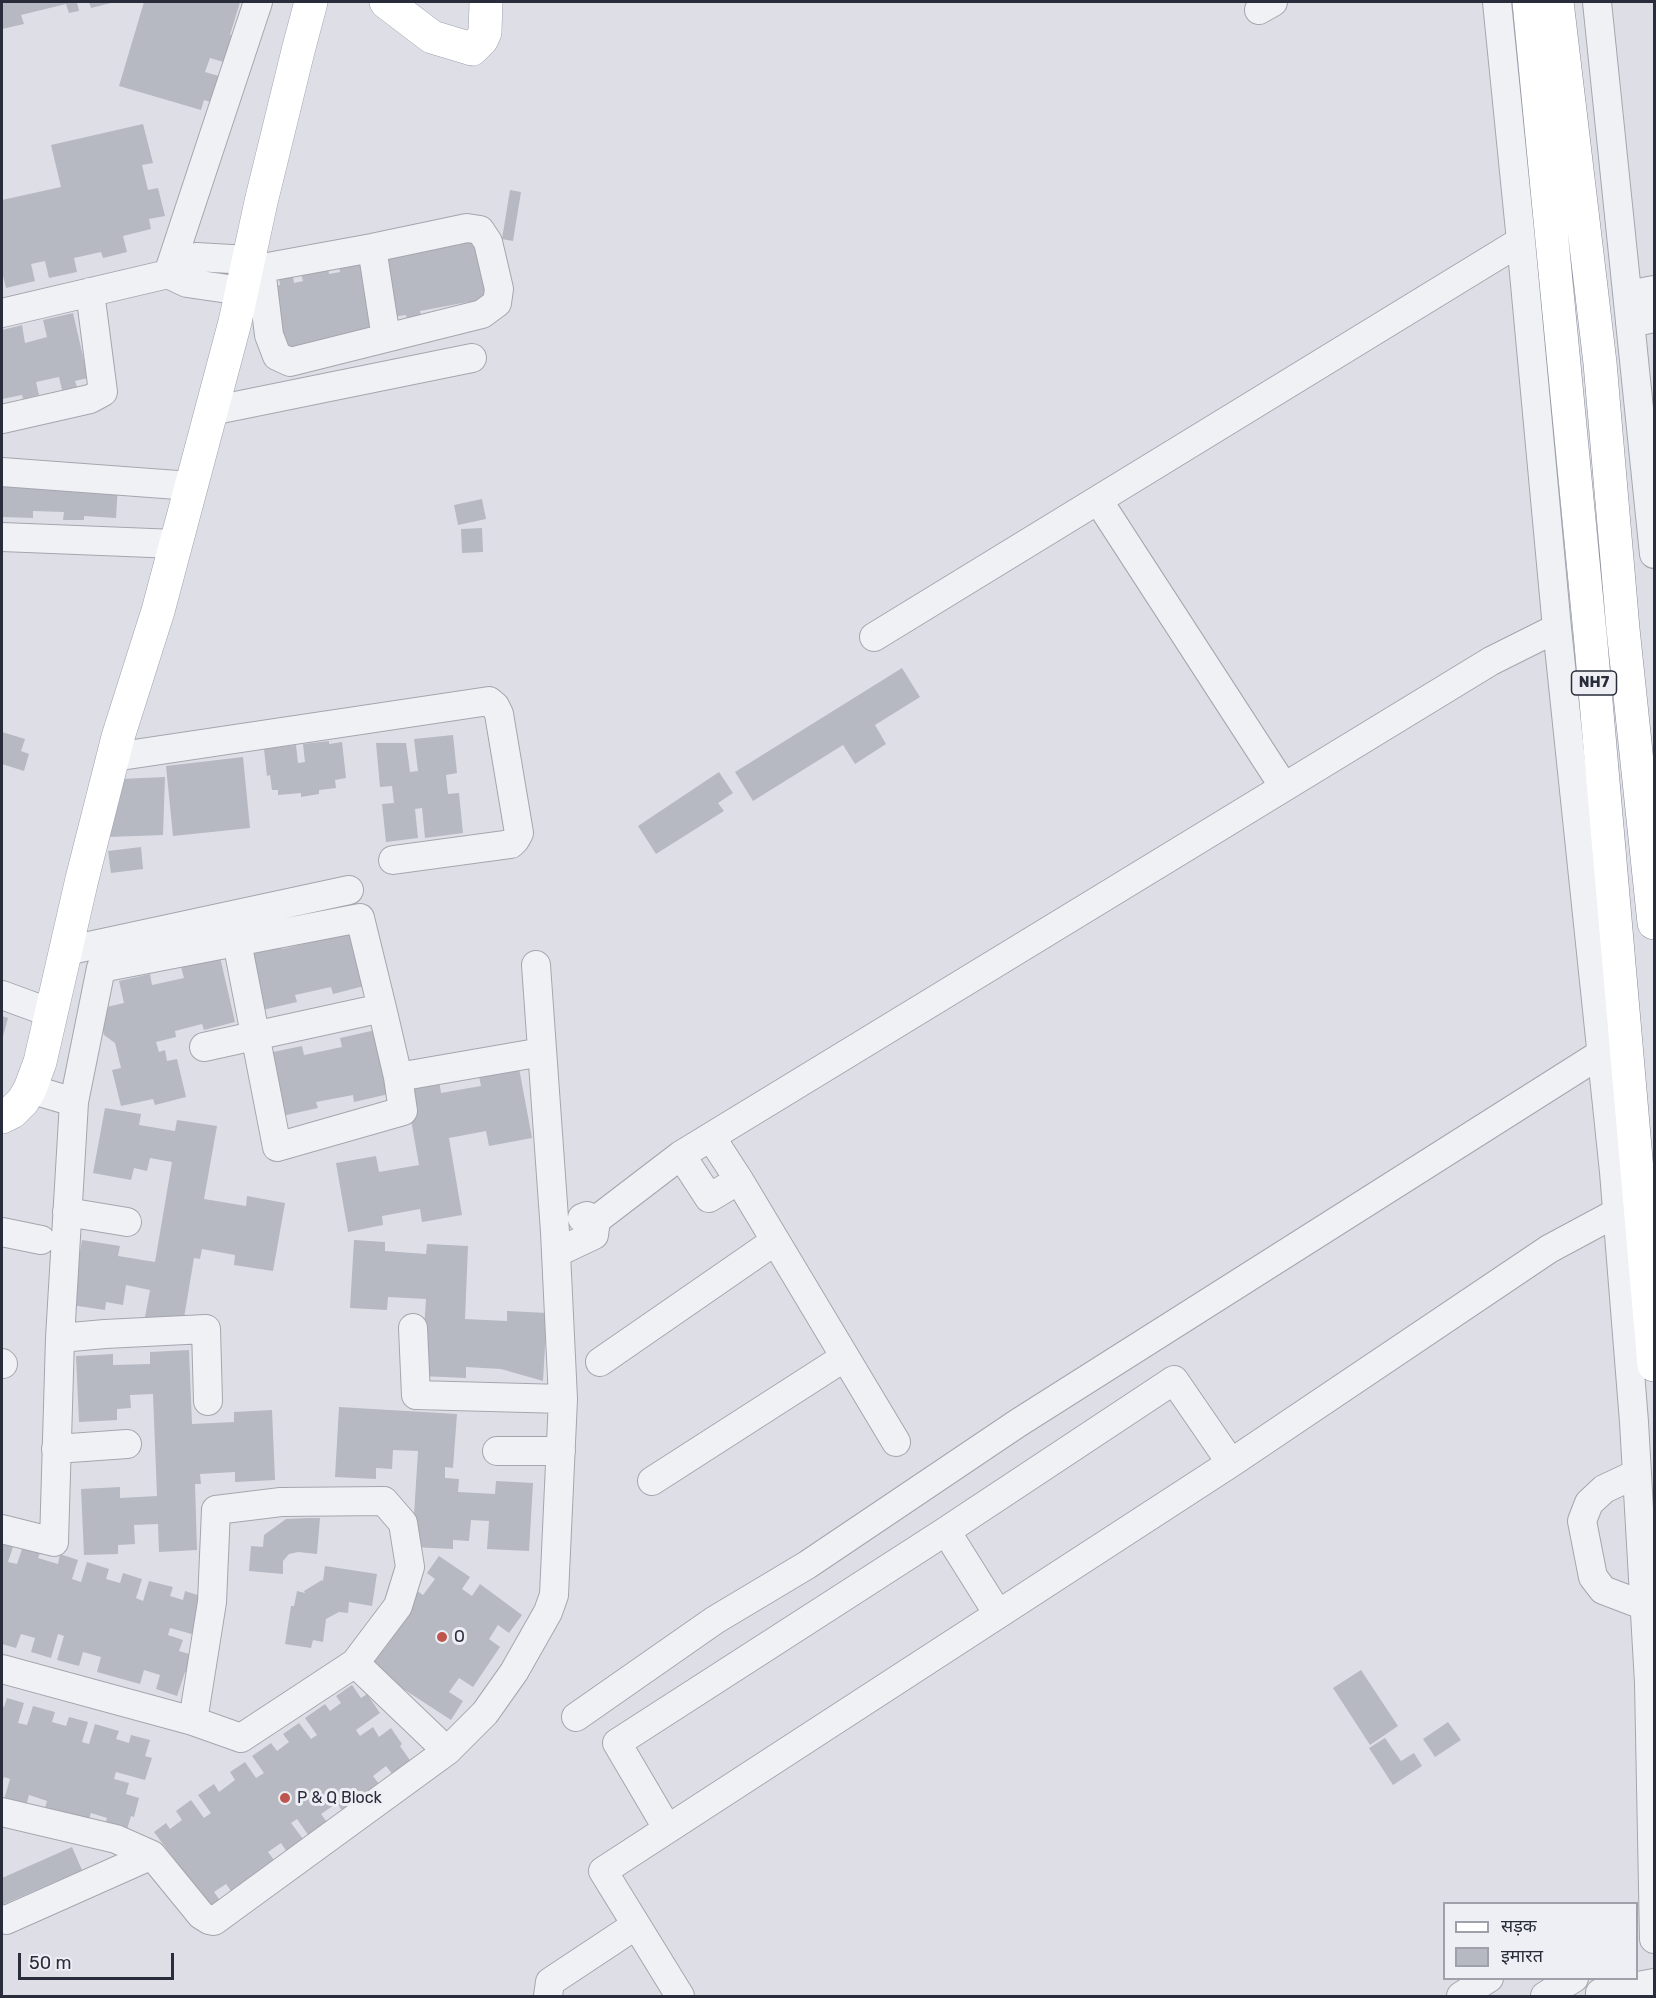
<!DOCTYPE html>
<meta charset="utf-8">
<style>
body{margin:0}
#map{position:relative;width:1656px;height:1998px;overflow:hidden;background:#dedfe6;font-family:Rubik,"Noto Sans Devanagari",sans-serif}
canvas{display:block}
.frame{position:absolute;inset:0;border:3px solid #292c3b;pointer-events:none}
.legend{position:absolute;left:1443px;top:1902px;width:195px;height:78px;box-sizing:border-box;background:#edeff4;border:2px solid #9fa1aa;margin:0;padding:8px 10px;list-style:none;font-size:18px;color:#292c3b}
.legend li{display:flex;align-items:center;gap:12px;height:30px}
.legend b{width:30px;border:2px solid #9fa1aa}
.scale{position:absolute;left:18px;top:1953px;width:156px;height:27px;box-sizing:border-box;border:3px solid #292c3b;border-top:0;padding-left:8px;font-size:18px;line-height:21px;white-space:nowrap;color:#292c3b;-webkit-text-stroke:4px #edeff4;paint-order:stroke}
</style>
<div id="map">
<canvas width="1656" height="1998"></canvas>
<div class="frame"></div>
<ul class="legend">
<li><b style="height:8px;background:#fff"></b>सड़क</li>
<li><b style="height:16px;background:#b6b8c2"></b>इमारत</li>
</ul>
<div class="scale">50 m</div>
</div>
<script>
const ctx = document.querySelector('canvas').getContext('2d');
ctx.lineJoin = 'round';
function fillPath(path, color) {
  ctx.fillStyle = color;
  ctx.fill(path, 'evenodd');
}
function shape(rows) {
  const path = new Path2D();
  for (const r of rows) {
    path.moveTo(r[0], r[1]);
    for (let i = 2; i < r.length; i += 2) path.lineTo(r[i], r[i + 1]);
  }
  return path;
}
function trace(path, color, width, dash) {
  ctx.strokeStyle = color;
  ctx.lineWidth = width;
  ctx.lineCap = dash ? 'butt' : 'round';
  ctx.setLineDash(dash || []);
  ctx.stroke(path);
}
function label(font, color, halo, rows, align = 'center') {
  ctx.font = font + ' Rubik,sans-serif';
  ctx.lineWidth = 6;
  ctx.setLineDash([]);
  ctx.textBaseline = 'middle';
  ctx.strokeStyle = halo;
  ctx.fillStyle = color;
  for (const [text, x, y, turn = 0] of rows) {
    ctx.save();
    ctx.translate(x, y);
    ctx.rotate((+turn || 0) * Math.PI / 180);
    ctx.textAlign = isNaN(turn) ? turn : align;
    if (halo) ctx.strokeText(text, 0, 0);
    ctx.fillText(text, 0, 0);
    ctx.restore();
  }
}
const building = shape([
 [2,2,77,2,79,11,69,13,66,4,21,15,24,24,2,29],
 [89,2,115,2,91,8],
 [144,2,240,2,230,35,238,37,230,64,210,58,205,72,226,78,218,104,204,100,201,110,119,86],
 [143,124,153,163,142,165,148,190,158,188,165,216,149,219,151,229,123,236,127,252,103,258,101,252,74,258,77,272,49,278,45,261,31,264,35,281,6,288,3,276,2,277,2,200,61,187,51,145],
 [510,190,521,192,513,241,502,239],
 [477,231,489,300,469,309,468,302,420,311,422,319,407,321,406,315,392,317,380,257],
 [365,260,380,329,284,351,270,287,280,285,279,279,293,276,294,283,303,281,301,274,328,268,329,274,340,272,339,266],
 [73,313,88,378,75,381,77,387,62,390,59,377,36,382,39,395,23,399,22,395,2,399,2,330,22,325,25,343,47,337,43,320],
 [2,479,118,484,116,518,84,516,84,520,63,520,64,512,33,511,33,518,2,517],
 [482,499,486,519,458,525,454,505],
 [482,528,483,552,462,553,461,529],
 [902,668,920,697,875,725,886,744,855,764,843,745,753,801,735,772],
 [2,732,25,739,21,751,29,754,24,771,2,764],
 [453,735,457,773,446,775,448,794,459,793,463,833,425,838,422,808,415,809,418,838,386,842,382,804,394,803,392,786,380,787,376,743,406,743,410,772,418,771,414,739],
 [329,741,329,744,342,742,346,778,335,780,336,788,319,790,319,794,301,797,301,793,278,795,278,790,272,790,270,775,267,776,264,749,296,745,298,763,305,762,303,744],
 [243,757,250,828,173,836,166,766],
 [719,772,733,793,718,803,724,811,656,854,638,826],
 [165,777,163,835,109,837,120,779],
 [141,847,143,869,111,873,108,851],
 [353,922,368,985,333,994,331,987,295,995,297,1002,258,1011,244,949,280,940,282,949,320,940],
 [220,957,235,1022,204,1030,202,1024,175,1031,176,1037,156,1042,159,1052,165,1050,167,1061,177,1059,186,1097,155,1105,153,1099,121,1106,112,1070,121,1068,115,1043,104,1035,98,1009,124,1003,119,981,150,974,152,985,184,978,181,967],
 [2,1016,8,1018,2,1040],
 [380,1029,393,1093,354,1102,353,1095,316,1102,318,1108,282,1116,268,1053,302,1046,304,1055,342,1047,340,1038],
 [519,1068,532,1138,489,1146,486,1131,449,1138,462,1215,422,1222,420,1209,382,1216,383,1225,348,1232,336,1163,376,1156,379,1172,419,1165,405,1086,439,1080,441,1093,481,1086,479,1076],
 [105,1108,141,1114,139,1125,175,1131,177,1120,217,1126,204,1199,246,1206,247,1196,285,1203,273,1271,234,1265,235,1255,202,1249,200,1259,194,1258,183,1324,145,1317,150,1290,126,1285,123,1305,106,1302,105,1310,71,1305,82,1240,120,1246,118,1256,155,1262,172,1162,150,1158,147,1171,134,1168,131,1180,93,1173],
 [354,1240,385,1242,385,1251,426,1254,427,1244,468,1246,465,1319,507,1321,507,1311,547,1313,543,1381,501,1369,466,1367,466,1378,421,1376,426,1299,388,1297,387,1310,350,1308],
 [189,1350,192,1424,234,1422,234,1412,272,1410,275,1480,235,1482,235,1472,200,1474,201,1484,195,1484,197,1550,159,1552,158,1524,134,1525,135,1544,118,1545,118,1554,84,1555,81,1489,120,1487,120,1498,157,1496,153,1394,130,1395,131,1408,117,1409,117,1420,79,1422,76,1356,113,1354,113,1365,150,1364,150,1352],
 [339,1407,457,1414,453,1468,445,1467,445,1478,459,1479,458,1492,495,1494,496,1481,533,1483,529,1551,487,1549,489,1521,471,1520,469,1541,453,1540,453,1549,412,1547,418,1451,393,1450,392,1469,376,1468,376,1479,335,1477],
 [309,1518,320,1518,317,1554,298,1552,289,1554,283,1561,283,1574,249,1571,251,1546,263,1547,264,1535,286,1519],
 [2,1537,15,1541,8,1562,17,1564,24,1543,42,1548,38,1558,58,1564,60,1554,78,1560,72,1579,81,1582,87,1562,109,1569,106,1579,120,1583,123,1573,142,1579,136,1598,143,1601,149,1581,173,1587,170,1596,183,1600,185,1591,204,1597,199,1636,170,1628,168,1635,183,1640,179,1651,193,1655,188,1674,185,1672,177,1696,156,1689,160,1675,144,1670,140,1684,97,1672,101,1657,83,1652,79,1666,57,1660,64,1636,58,1634,51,1658,31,1652,35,1638,21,1634,16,1648,2,1644],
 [439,1556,470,1577,462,1589,472,1596,480,1584,522,1615,509,1633,498,1625,489,1639,500,1647,473,1687,459,1678,449,1692,463,1701,451,1720,365,1664,379,1645,384,1649,395,1634,416,1590,423,1595,435,1579,427,1573],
 [325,1566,377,1574,372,1606,349,1602,348,1613,339,1612,326,1619,323,1642,313,1640,311,1648,285,1644,291,1606,294,1606,297,1591,305,1593,304,1591,322,1580,323,1581],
 [1361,1670,1398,1726,1370,1745,1333,1688],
 [352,1685,361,1698,367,1694,380,1713,356,1730,360,1736,373,1727,379,1737,391,1728,402,1744,400,1746,414,1766,396,1779,386,1766,373,1776,382,1788,345,1815,337,1803,321,1814,330,1826,311,1839,297,1819,291,1823,306,1843,289,1855,281,1843,268,1852,277,1864,234,1895,226,1884,214,1892,222,1903,213,1911,154,1832,166,1823,170,1829,182,1820,176,1811,191,1800,204,1818,211,1813,198,1795,214,1784,219,1792,235,1780,230,1772,245,1762,256,1778,264,1773,252,1756,271,1743,277,1751,289,1742,283,1734,299,1723,311,1739,317,1735,305,1718,325,1704,330,1711,341,1703,336,1696],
 [7,1698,24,1703,18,1723,27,1725,33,1706,55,1712,52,1722,66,1726,69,1717,88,1722,82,1742,89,1744,95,1724,119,1731,116,1739,129,1743,131,1735,150,1740,145,1756,152,1758,145,1780,116,1772,114,1779,129,1783,126,1794,139,1798,134,1817,131,1816,124,1839,102,1833,107,1818,91,1813,86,1828,43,1815,47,1801,29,1795,25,1810,3,1803,10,1779,4,1777,2,1783,2,1706,4,1707],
 [1448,1722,1461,1740,1435,1757,1423,1739],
 [1385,1738,1401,1761,1414,1753,1422,1766,1393,1785,1369,1748],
 [72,1847,82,1870,2,1905,2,1878]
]);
const minor = shape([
 [1497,2,1521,241,1557,628,1614,1172,1634,1422,1649,1683,1654,1939],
 [1597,2,1654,554],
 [1259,10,1273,2],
 [372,248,386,338],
 [246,271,372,248,467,228,480,230,488,242,499,289,497,303,482,314,290,362,277,356,269,335,261,269],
 [168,274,258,2],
 [168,274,187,283,242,291],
 [1628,295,1654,290],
 [2,313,168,274,196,257,249,260],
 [1630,323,1654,318],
 [211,411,472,358],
 [2,419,90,399,103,392,90,292],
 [2,472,191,486],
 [1098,500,1284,787],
 [2,537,176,544],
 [874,637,1521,241],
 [114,757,489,701,495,706,499,714,519,833,515,840,511,844,393,860],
 [237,942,277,1147,403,1111,398,1077],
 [66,951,349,890],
 [2,995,51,1013],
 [204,1047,382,1008,398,1077,542,1052],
 [30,1089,74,1102,101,968,360,918,382,1008],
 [711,1137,739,1180],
 [681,1155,709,1198,739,1180,896,1442],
 [67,1212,127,1222],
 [596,1220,681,1155,1491,661,1557,628],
 [2,1232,41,1240],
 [556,1253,594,1235,596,1220,587,1216,582,1218],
 [413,1328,416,1395,563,1399],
 [60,1338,105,1334,206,1329,208,1401],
 [600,1362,775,1241],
 [2,1363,3,1364],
 [56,1449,127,1444],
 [497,1451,561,1451],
 [1636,1474,1604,1489,1589,1503,1582,1521,1593,1577,1603,1590,1645,1606],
 [652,1481,845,1357],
 [2,1529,54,1542,60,1338,74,1102],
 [998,1614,946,1531,1174,1380,1231,1463],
 [355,1663,241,1738,193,1721,212,1602,216,1510,281,1502,384,1501,403,1523,410,1567,398,1606,355,1663,447,1751,485,1713,514,1672,548,1612,554,1595,563,1399,555,1232,536,965],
 [2,1669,193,1721],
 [576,1717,715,1620,807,1565,1018,1423,1602,1053],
 [2,1812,116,1839,152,1855,201,1915,209,1920,214,1921,447,1751],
 [667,1828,617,1743,946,1531],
 [2,1919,6,1920,152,1855],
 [1600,1993,1654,1983],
 [548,1996,550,1982,636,1925],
 [680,1996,603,1871,1231,1463,1549,1249,1616,1213],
 [1461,1996,1489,1978],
 [1545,1996,1574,1978]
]);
const major = shape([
 [386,2,432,37,472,49,482,39,485,32,486,2],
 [2,1117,12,1112,23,1101,30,1089,40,1062,82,879,118,737,158,611,235,322,261,202,298,51,311,2]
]);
const highway = shape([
 [1529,2,1591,644,1654,1365],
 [1557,2,1600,363,1623,629,1654,923]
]);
const markers = [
 [442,1637,6,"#bf554f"],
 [285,1798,6,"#bf554f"]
];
const shields = [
 [1594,683,45]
];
const shieldNames = [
 ["NH7",1594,683]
];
const poiNames = [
 ["O",454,1637],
 ["P & Q Block",297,1798]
];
fillPath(building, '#b6b8c2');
trace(minor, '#a4a6af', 30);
trace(major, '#9fa2b0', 34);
trace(highway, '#878b9b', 34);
trace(minor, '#f0f1f5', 28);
trace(major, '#fff', 33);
trace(highway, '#fff', 33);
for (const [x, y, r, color] of markers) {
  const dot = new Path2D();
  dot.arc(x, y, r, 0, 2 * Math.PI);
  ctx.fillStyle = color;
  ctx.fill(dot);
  trace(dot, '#edeff4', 2);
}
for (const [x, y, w] of shields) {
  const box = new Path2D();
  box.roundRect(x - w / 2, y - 12, w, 24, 4.5);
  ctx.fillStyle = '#edeff4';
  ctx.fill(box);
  trace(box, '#292c3b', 1.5);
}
label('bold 15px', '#292c3b', null, shieldNames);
label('16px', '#292c3b', '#edeff4', poiNames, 'left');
</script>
